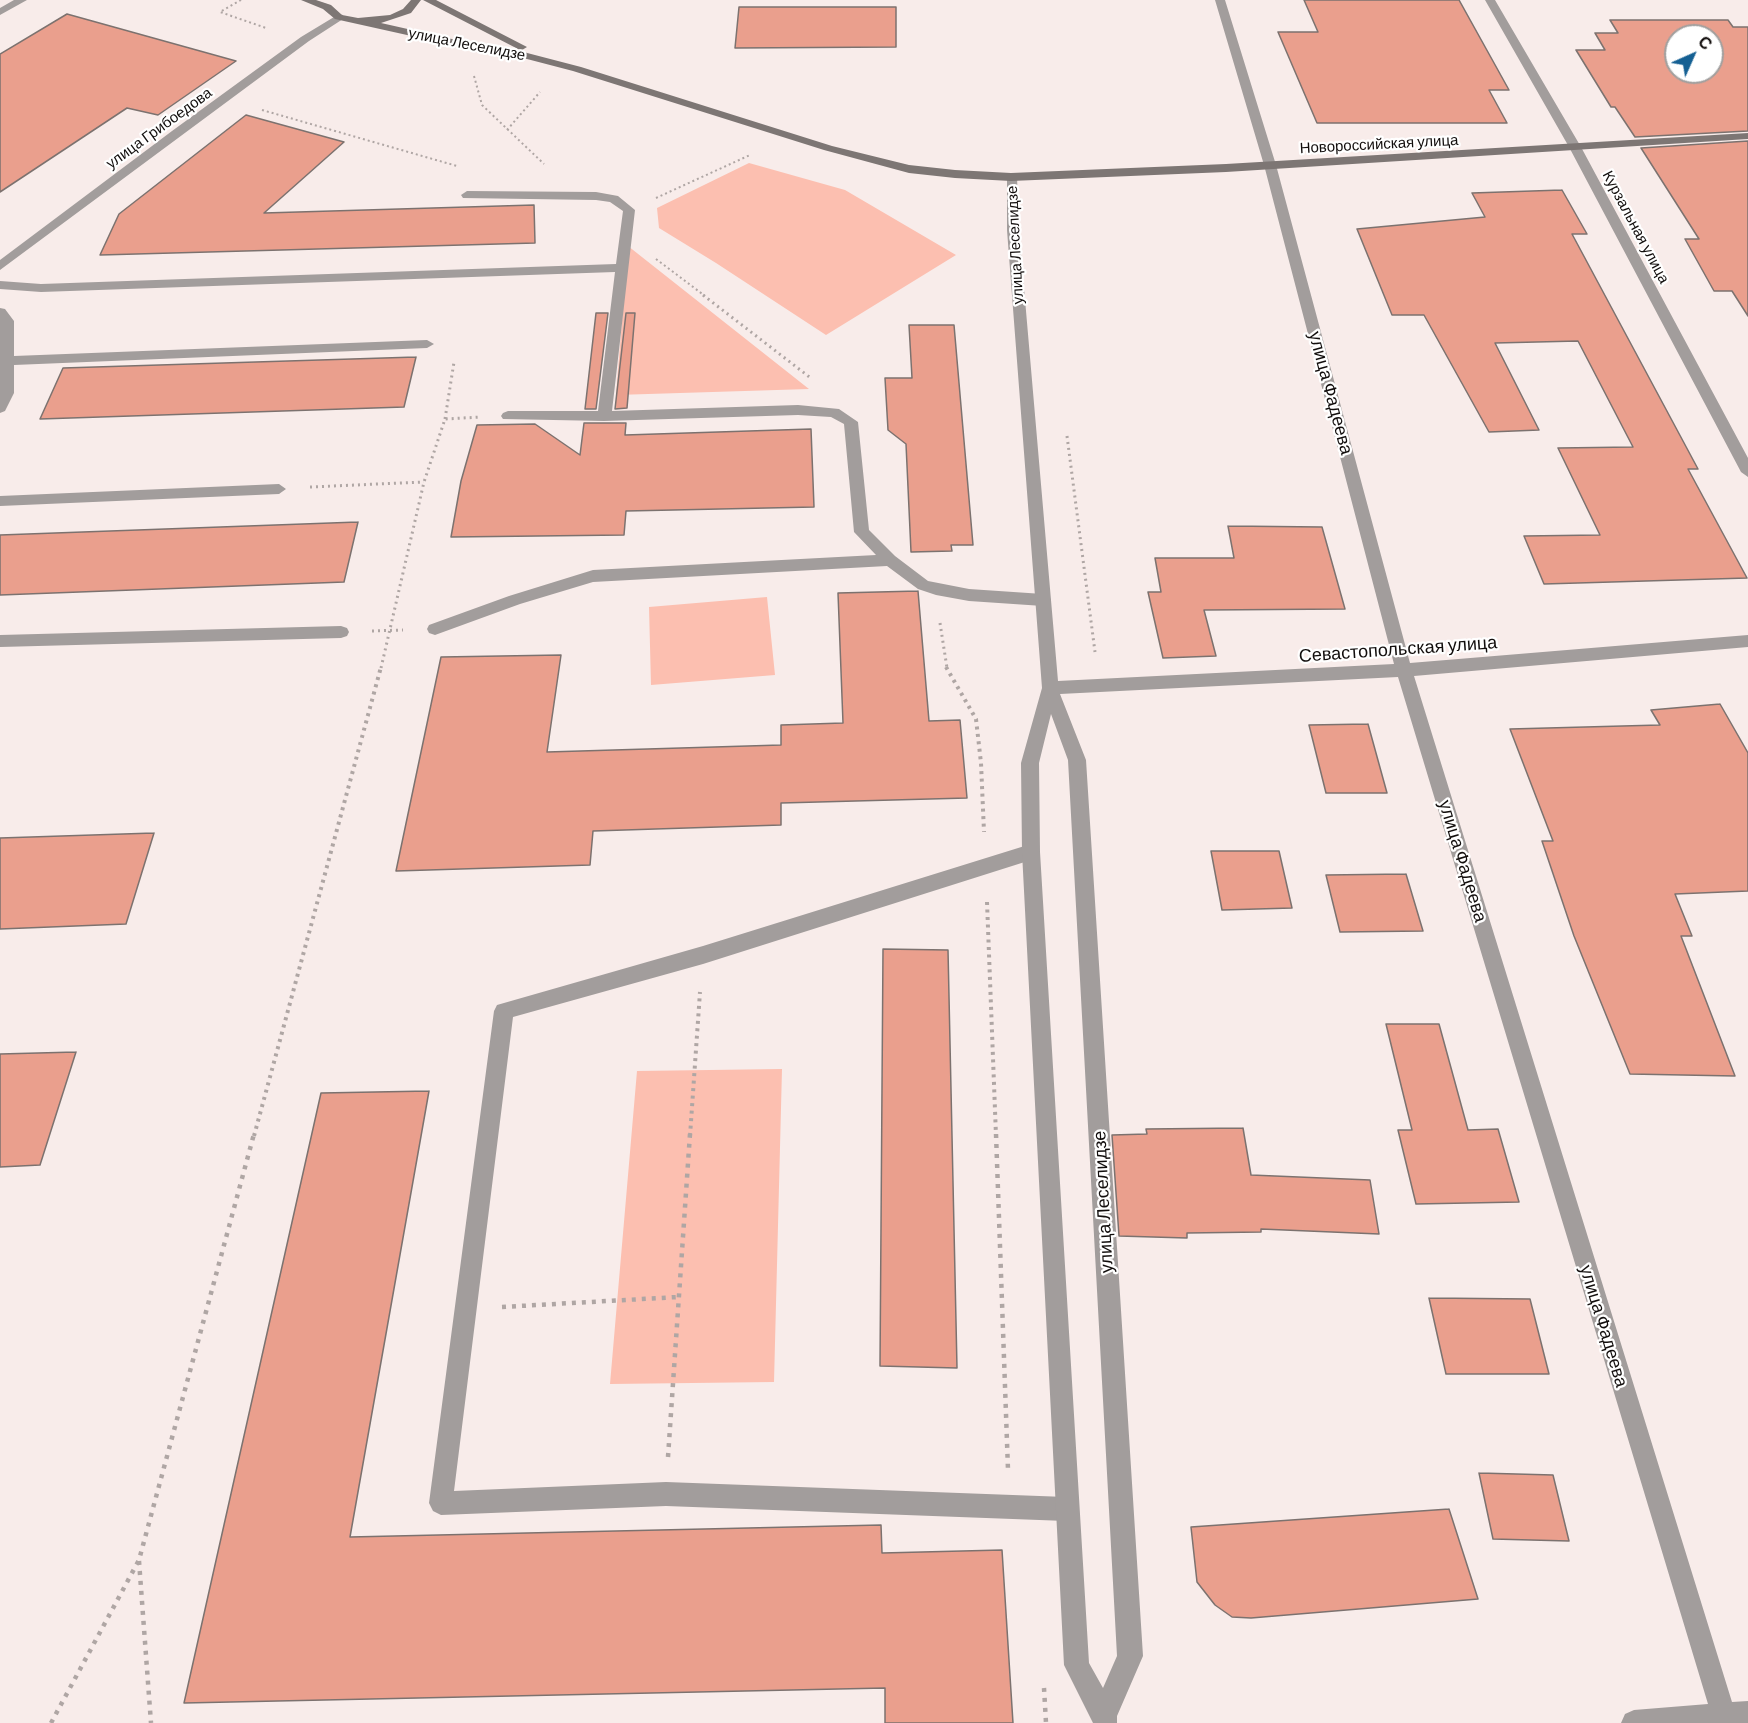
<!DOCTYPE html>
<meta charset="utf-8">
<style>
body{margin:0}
#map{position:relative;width:1748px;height:1723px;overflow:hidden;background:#f8ecea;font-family:Barlow,sans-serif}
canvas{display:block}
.north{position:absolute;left:1664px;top:24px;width:60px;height:60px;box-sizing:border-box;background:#fff;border:2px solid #a09f9e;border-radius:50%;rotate:45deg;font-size:16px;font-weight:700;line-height:24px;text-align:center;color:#120e0d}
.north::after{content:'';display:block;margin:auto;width:21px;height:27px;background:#156093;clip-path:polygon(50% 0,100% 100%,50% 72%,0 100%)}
</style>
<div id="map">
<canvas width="1748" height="1723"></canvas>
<div class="north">С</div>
</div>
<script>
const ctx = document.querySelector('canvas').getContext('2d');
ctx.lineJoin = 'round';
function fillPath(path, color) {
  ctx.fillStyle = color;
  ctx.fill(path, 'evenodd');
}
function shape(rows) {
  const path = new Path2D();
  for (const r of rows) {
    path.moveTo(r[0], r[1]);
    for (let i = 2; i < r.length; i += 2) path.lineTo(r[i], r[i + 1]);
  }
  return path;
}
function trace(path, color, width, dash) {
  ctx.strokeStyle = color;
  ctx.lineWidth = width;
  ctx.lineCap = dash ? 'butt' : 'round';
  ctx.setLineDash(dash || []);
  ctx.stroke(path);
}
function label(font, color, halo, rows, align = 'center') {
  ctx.font = font + ' Barlow,sans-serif';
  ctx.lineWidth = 4.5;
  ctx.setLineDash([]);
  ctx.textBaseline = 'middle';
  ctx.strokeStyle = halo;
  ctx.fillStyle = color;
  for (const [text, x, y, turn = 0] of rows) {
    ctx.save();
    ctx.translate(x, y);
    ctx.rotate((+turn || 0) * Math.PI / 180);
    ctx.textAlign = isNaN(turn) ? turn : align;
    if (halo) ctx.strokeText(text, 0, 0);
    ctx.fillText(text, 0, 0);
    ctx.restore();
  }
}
const green = shape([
 [749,163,845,190,956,255,826,335,716,263,659,228,657,208],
 [628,246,809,389,616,395],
 [767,597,775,675,651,685,649,607],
 [782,1069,774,1382,610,1384,637,1071]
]);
const building = shape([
 [1304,0,1459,0,1509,90,1489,90,1507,123,1317,123,1278,32,1318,32,1304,0],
 [739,7,896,7,896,47,735,48,739,7],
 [67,14,236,61,158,115,127,108,0,192,0,54,67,14],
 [1610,20,1728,20,1733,27,1748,27,1748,131,1635,137,1615,107,1611,107,1576,50,1605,50,1595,33,1618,33,1610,20],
 [1676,36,1712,36,1712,72,1676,72,1676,36],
 [246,115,344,142,264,213,534,205,535,243,100,255,119,214,246,115],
 [1748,141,1748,316,1732,291,1714,291,1685,239,1699,239,1641,148,1748,141],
 [1562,190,1587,234,1572,234,1698,469,1688,469,1747,578,1544,584,1524,536,1600,535,1558,448,1633,447,1578,341,1495,343,1539,430,1489,432,1424,315,1392,315,1357,229,1485,217,1472,193,1562,190],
 [596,313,608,313,596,409,585,409,596,313],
 [626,313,635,313,627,408,615,409,626,313],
 [909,325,954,325,973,545,951,545,952,551,911,552,906,444,888,430,885,378,912,378,909,325],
 [416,357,404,407,40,419,63,368,416,357],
 [584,423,626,423,625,435,811,429,814,507,626,511,624,535,451,537,461,481,477,425,535,424,580,455,584,423],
 [358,522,344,582,0,595,0,535,358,522],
 [1228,526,1322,527,1345,609,1204,610,1216,656,1163,658,1148,592,1161,592,1155,558,1234,558,1228,526],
 [918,591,929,721,960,720,967,798,781,803,781,825,593,831,590,865,396,871,441,657,561,655,547,752,781,745,781,725,843,723,838,593,918,591],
 [1720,704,1748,753,1748,891,1675,894,1692,936,1681,936,1735,1076,1630,1074,1574,936,1542,841,1553,841,1510,729,1660,725,1651,710,1720,704],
 [1368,724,1387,793,1326,793,1309,725,1368,724],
 [154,833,126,924,0,929,0,838,154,833],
 [1211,851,1279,851,1292,908,1222,910,1211,851],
 [1406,874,1423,931,1340,932,1326,875,1406,874],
 [883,949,948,950,957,1368,880,1366,883,949],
 [1386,1024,1439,1024,1468,1130,1498,1129,1519,1202,1416,1204,1398,1130,1412,1130,1386,1024],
 [76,1052,40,1165,0,1167,0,1054,76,1052],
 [429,1091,350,1537,881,1525,882,1553,1002,1550,1013,1723,885,1723,885,1688,184,1703,321,1093,429,1091],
 [1243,1128,1251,1175,1370,1180,1379,1234,1261,1229,1261,1232,1187,1233,1187,1238,1119,1236,1112,1135,1147,1134,1146,1129,1243,1128],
 [1429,1298,1530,1299,1549,1374,1446,1374,1429,1298],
 [1479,1473,1553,1475,1569,1541,1493,1539,1479,1473],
 [1449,1509,1478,1599,1251,1618,1232,1617,1215,1605,1197,1582,1191,1527,1449,1509]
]);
const pathFar3 = shape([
 [241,0,220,12,266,28],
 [474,76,482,105,544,164],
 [262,110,457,166],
 [507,130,540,92],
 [656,198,750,155],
 [656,259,705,296]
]);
const pathFar2 = shape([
 [703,295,812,379],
 [445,419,454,362],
 [1067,436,1095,652],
 [310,487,424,482],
 [940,623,947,668],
 [372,631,403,630],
 [381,668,424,482,445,419,481,417]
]);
const pathFar1 = shape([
 [946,667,976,719,981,763,984,832],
 [987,902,996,1136],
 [254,1136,381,667],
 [690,1136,700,992]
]);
const path = shape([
 [996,1134,1008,1470],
 [502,1307,678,1297],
 [668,1457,690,1134],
 [139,1561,151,1723],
 [1044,1688,1046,1723],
 [51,1723,139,1560,254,1134]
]);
const lane = shape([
 [467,191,596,192,618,196,635,210,612,411,798,405,839,409,858,422,869,530,895,556,928,581,969,589,1043,594,1049,596,1051,600,1049,604,1043,606,969,601,936,595,918,589,887,566,593,582,520,604,435,635,429,633,427,629,429,625,509,596,593,570,876,555,854,532,844,424,831,417,798,415,604,421,503,419,501,416,503,413,508,411,598,411,615,272,41,292,0,289,0,281,41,284,616,264,623,211,610,202,596,200,463,198,461,195,467,191],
 [0,308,5,309,14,321,14,356,427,340,434,344,427,348,14,365,14,393,5,411,0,413,0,308],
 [279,484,286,489,279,494,0,506,0,496,279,484],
 [341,626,347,628,349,632,347,636,341,638,0,647,0,635,341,626],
 [1031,844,1037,847,1040,852,1037,857,1031,860,703,964,513,1017,454,1491,666,1482,1066,1497,1074,1501,1078,1509,1074,1517,1066,1521,666,1506,441,1515,433,1511,429,1503,494,1011,497,1005,703,946,1031,844]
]);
const street = shape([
 [14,0,27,0,0,15,0,8,14,0],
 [1215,0,1225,0,1276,165,1410,663,1748,635,1748,647,1414,676,1732,1702,1748,1701,1748,1723,1621,1723,1625,1714,1634,1710,1708,1704,1398,677,1060,694,1086,760,1143,1656,1117,1716,1117,1723,1093,1723,1064,1665,1022,852,1021,763,1042,688,1007,230,1007,174,1011,173,1017,177,1019,230,1058,681,1394,664,1264,165,1215,0],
 [1051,714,1068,760,1117,1656,1103,1688,1089,1663,1040,852,1039,763,1051,714],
 [1485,0,1495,0,1581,147,1748,458,1748,477,1741,472,1569,147,1485,0],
 [339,14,343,15,343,19,309,41,0,270,0,260,172,131,301,37,339,14]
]);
const secondary = shape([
 [301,0,316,0,331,5,342,15,358,18,390,15,403,9,411,0,421,0,411,13,381,23,452,39,508,48,581,67,832,146,909,165,955,170,1011,173,1226,164,1748,133,1748,139,1226,172,1011,181,955,178,909,173,824,150,573,71,504,53,452,45,335,19,323,9,301,0],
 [423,0,436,0,527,47,522,50,518,49,423,0]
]);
const farStreetnames = [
 ["улица Леселидзе",467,44,11],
 ["улица Грибоедова",159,128,-36],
 ["Новороссийская улица",1379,144,-3],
 ["Курзальная улица",1636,227,62],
 ["улица Леселидзе",1015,245,-93]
];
const streetNames = [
 ["улица Фадеева",1331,393,75],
 ["Севастопольская улица",1398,649,-4],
 ["улица Фадеева",1463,861,73],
 ["улица Леселидзе",1103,1202,-93],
 ["улица Фадеева",1604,1326,73]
];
fillPath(green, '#fcbfb0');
fillPath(building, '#ea9f8d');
trace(building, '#7c726f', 1.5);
trace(pathFar3, '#afa6a4', 2, [2, 3]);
trace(pathFar2, '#afa6a4', 3, [2, 4]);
trace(pathFar1, '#afa6a4', 4, [3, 4.5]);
trace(path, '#afa6a4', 4.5, [4, 6]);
fillPath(lane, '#a29d9c');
fillPath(street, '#a29d9c');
fillPath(secondary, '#7d7674');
label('15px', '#120e0d', '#fff', farStreetnames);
label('18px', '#120e0d', '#fff', streetNames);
</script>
